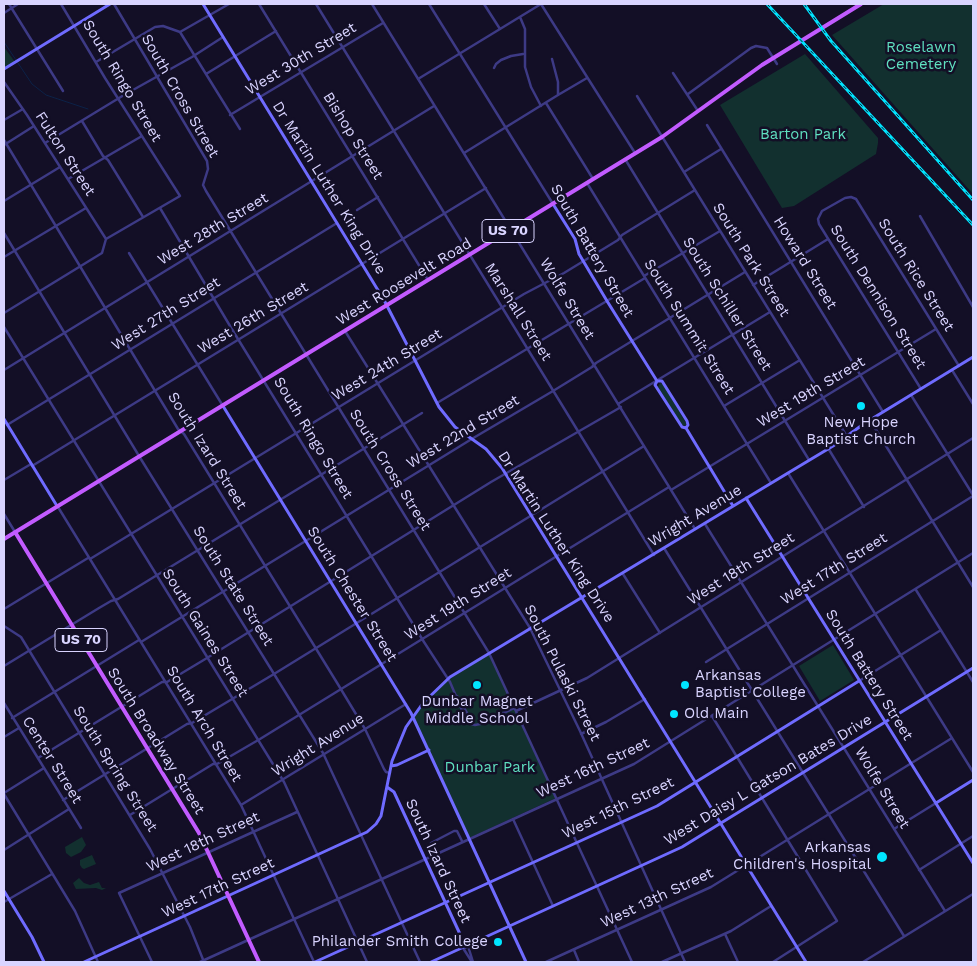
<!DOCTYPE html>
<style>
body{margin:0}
#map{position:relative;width:977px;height:966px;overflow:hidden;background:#130f26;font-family:"Work Sans",sans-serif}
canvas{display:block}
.frame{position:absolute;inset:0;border:5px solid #d9d4ff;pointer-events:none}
</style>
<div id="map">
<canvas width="977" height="966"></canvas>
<div class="frame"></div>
</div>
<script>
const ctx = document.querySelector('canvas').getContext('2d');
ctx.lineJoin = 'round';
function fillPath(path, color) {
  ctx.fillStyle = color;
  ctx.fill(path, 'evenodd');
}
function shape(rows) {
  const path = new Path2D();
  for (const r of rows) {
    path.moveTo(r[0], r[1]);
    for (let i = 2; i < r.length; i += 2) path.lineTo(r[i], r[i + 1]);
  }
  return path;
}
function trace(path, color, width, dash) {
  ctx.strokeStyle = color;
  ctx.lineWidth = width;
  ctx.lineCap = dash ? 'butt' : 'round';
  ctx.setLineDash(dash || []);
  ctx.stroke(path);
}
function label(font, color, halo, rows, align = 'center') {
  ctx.font = font + ' "Work Sans",sans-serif';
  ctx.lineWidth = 5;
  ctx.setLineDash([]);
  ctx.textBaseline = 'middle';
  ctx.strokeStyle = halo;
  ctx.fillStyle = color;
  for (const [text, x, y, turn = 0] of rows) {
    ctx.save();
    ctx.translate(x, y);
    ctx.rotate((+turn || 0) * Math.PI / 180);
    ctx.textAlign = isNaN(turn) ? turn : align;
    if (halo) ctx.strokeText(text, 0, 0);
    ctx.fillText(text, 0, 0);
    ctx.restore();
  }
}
const green = shape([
 [884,4,973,4,973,194,832,35],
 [4,47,15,62,4,69],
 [805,54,878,138,878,143,876,154,794,206,782,208,720,105],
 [660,383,663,384,686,423,686,426,682,425,658,387],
 [833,645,854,680,820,701,799,666],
 [489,653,556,798,469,838,413,716,430,695,448,679],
 [82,837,86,845,81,852,71,857,66,853,65,847],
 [92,855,96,864,84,869,82,868,80,865,80,860],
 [79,878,84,883,90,885,99,882,102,888,106,888,102,890,96,888,76,889,73,883]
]);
const stream = shape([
 [4,42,32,84,46,95,88,109]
]);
const street = shape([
 [9,4,63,91],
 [114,4,207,161,208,169,203,185,206,191,489,653,632,962],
 [259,4,428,280],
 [316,4,654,555],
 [372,4,695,529],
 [429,4,553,204],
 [484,4,500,29],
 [541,4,635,153],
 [4,13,18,4],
 [520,17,525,29,525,67,531,87,541,106],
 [180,32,240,129],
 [180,32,229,4],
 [96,62,155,27,163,26,180,32],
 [494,68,496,64,501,60,511,56,523,54],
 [673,73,698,111],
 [206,74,276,31],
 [418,79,541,4],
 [4,82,27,115,106,239],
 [688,94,751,48,756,46,767,48,777,64],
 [558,95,587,78],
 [637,96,846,435],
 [546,103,593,179],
 [230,115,383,23],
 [4,120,23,109],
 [82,121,103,156,108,160,143,217],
 [707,125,883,412],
 [4,140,178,429,184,434,339,686,365,729,384,769,386,772,390,773],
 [45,143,124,95,192,57,223,37],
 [4,145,34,126],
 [464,153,558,95,558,82,552,59],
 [625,159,809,460],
 [684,172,721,149],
 [68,179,142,136],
 [587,183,771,483],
 [4,201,60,167],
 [160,208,230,326,424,642,450,682,464,715,471,724,475,725,480,724,514,708],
 [357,210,378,197],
 [920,216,973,307],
 [4,233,139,456,323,753,420,962],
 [129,253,223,406],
 [4,257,86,208],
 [644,276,720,231],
 [753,285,828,239],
 [4,313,102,253,106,239,180,196,105,78,61,4],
 [4,327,284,782,367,962],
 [345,331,530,628,580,731,685,962],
 [4,370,434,106],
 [952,370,973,404],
 [921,389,819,224,818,219,822,211,845,198,851,197,856,199,959,366],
 [911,395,973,495],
 [437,403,645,278],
 [618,404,770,312],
 [724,406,800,360],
 [870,420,973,587],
 [7,425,337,223],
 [828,448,864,507],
 [32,466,486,188],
 [788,473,973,772],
 [4,480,31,464],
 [671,490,936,329],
 [58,507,241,805,314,962],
 [4,514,15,532],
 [705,524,945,911],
 [664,548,904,936],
 [90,559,524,294,564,273,618,240,622,235,695,190],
 [623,574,660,633],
 [916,590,973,682],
 [4,609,88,558],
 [4,626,21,637,150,849,190,927,204,962],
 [141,642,475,437,553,391,592,367,596,363,745,272],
 [706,662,973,496],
 [4,666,99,608,111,601,118,599,422,413],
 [859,681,941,630],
 [457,696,467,713,466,716],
 [4,703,81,828],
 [516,711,587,678,973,438],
 [712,716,837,921,773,962],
 [12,718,139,640],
 [581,734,606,722,645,699],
 [4,737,19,728],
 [38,758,162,682,167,682,207,658,491,482,621,407],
 [4,793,44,768],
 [4,794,75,911,98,962],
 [63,800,187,724,192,723,274,674,644,446],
 [241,805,406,704],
 [130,815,213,764,217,764,260,739,669,487],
 [513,819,553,906],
 [894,829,936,803],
 [4,850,69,809],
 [433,855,430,847,431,843,454,831,457,831,462,841],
 [919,870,973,836],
 [4,902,52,874],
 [725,934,738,962],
 [468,946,473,962],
 [463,948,472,962],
 [574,950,579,962],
 [152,962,119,893,297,812],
 [200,962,634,764,973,553],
 [546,962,711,887,952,738],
 [662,962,731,931,771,906],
 [863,962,973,894]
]);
const secondary = shape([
 [203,4,384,300,439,407,455,427,486,449,502,468,806,962],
 [4,69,110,4],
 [553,204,575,239,579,254,607,301,657,381,662,381,687,421,688,425,686,428,733,506],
 [657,381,655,385,682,427,686,428],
 [223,406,411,713,526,962],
 [4,419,57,506],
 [746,498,973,863],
 [391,766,397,765,429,750],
 [387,787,394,792,466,947],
 [936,803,973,780],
 [4,891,32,937,44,962],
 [84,962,367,832,376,824,381,816,392,761,406,727,423,703,450,677,788,473,833,446,865,423,973,357],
 [315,962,657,806,859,681],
 [431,962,682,847,973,668]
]);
const primary = shape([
 [15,532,199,833,259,962],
 [4,539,662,137,762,65,861,4]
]);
const rail = shape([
 [767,4,973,225],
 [804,4,831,41,973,200]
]);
const markers = [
 [861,406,5,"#00e5ff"],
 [477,685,5,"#00e5ff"],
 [685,685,5,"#00e5ff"],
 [674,714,5,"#00e5ff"],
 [882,857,6,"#00e5ff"],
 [498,942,5,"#00e5ff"]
];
const shields = [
 [508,231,52],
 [81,640,52]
];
const shieldNames = [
 ["US 70",508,231],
 ["US 70",81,640]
];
const parkNames = [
 ["Roselawn",921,48],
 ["Cemetery",921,65],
 ["Barton Park",803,135],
 ["Dunbar Park",490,768]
];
const streetNames = [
 ["West 30th Street",301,59,-31],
 ["South Ringo Street",122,81,59],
 ["South Cross Street",180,96,60],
 ["Bishop Street",353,136,58],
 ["Fulton Street",65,154,57],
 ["Dr Martin Luther King Drive",329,188,58],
 ["West 28th Street",213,229,-31],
 ["South Battery Street",592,251,60],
 ["South Park Street",751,260,58],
 ["Howard Street",805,263,58],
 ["South Rice Street",916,275,58],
 ["West Roosevelt Road",404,282,-31],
 ["South Dennison Street",878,297,58],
 ["Wolfe Street",567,299,59],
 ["South Schiller Street",727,304,58],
 ["Marshall Street",518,312,58],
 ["West 27th Street",166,314,-32],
 ["West 26th Street",253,318,-31],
 ["South Summit Street",689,327,58],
 ["West 24th Street",387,365,-31],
 ["West 19th Street",811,392,-31],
 ["West 22nd Street",463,432,-31],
 ["South Ringo Street",313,438,59],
 ["South Izard Street",207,451,58],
 ["South Cross Street",390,470,58],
 ["Wright Avenue",695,516,-31],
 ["Dr Martin Luther King Drive",556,537,57],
 ["West 18th Street",741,569,-32],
 ["West 17th Street",834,569,-32],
 ["South State Street",233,586,58],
 ["South Chester Street",352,594,58],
 ["West 19th Street",458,604,-32],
 ["South Gaines Street",205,633,58],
 ["South Pulaski Street",562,673,63],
 ["South Battery Street",869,675,58],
 ["South Arch Street",204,724,59],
 ["South Broadway Street",156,741,58],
 ["Wright Avenue",318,745,-32],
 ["Center Street",52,760,58],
 ["West 16th Street",593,768,-25],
 ["South Spring Street",115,769,58],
 ["West Daisy L Gatson Bates Drive",768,780,-31],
 ["Wolfe Street",882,788,59],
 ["West 15th Street",618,808,-26],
 ["West 18th Street",203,842,-25],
 ["South Izard Street",438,861,65],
 ["West 17th Street",218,888,-25],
 ["West 13th Street",657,898,-25]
];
const poiNames = [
 ["New Hope",861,423],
 ["Baptist Church",861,440],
 ["Arkansas",695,676,"left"],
 ["Baptist College",695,693,"left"],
 ["Dunbar Magnet",477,702],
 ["Middle School",477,719],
 ["Old Main",684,714,"left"],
 ["Arkansas",871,848,"right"],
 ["Children's Hospital",871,865,"right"],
 ["Philander Smith College",488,942,"right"]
];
fillPath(green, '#12302f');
trace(stream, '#0c2248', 1);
trace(street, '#3d3a85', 2.5);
trace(secondary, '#6f6bff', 3);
trace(primary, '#c25bff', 4);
trace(rail, '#00e5ff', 3);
trace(rail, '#130f26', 1, [4]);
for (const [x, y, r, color] of markers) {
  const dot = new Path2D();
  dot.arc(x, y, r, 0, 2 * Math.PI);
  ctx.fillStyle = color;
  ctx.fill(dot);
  trace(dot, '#130f26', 2);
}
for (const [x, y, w] of shields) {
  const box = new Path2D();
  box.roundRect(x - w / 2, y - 11.5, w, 23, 4);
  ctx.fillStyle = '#130f26';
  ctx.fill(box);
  trace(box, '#d9d4ff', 1);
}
label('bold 14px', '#d9d4ff', null, shieldNames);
label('15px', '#5fe0c0', '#130f26', parkNames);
label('15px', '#d9d4ff', '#130f26', streetNames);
label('15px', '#d9d4ff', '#130f26', poiNames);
</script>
